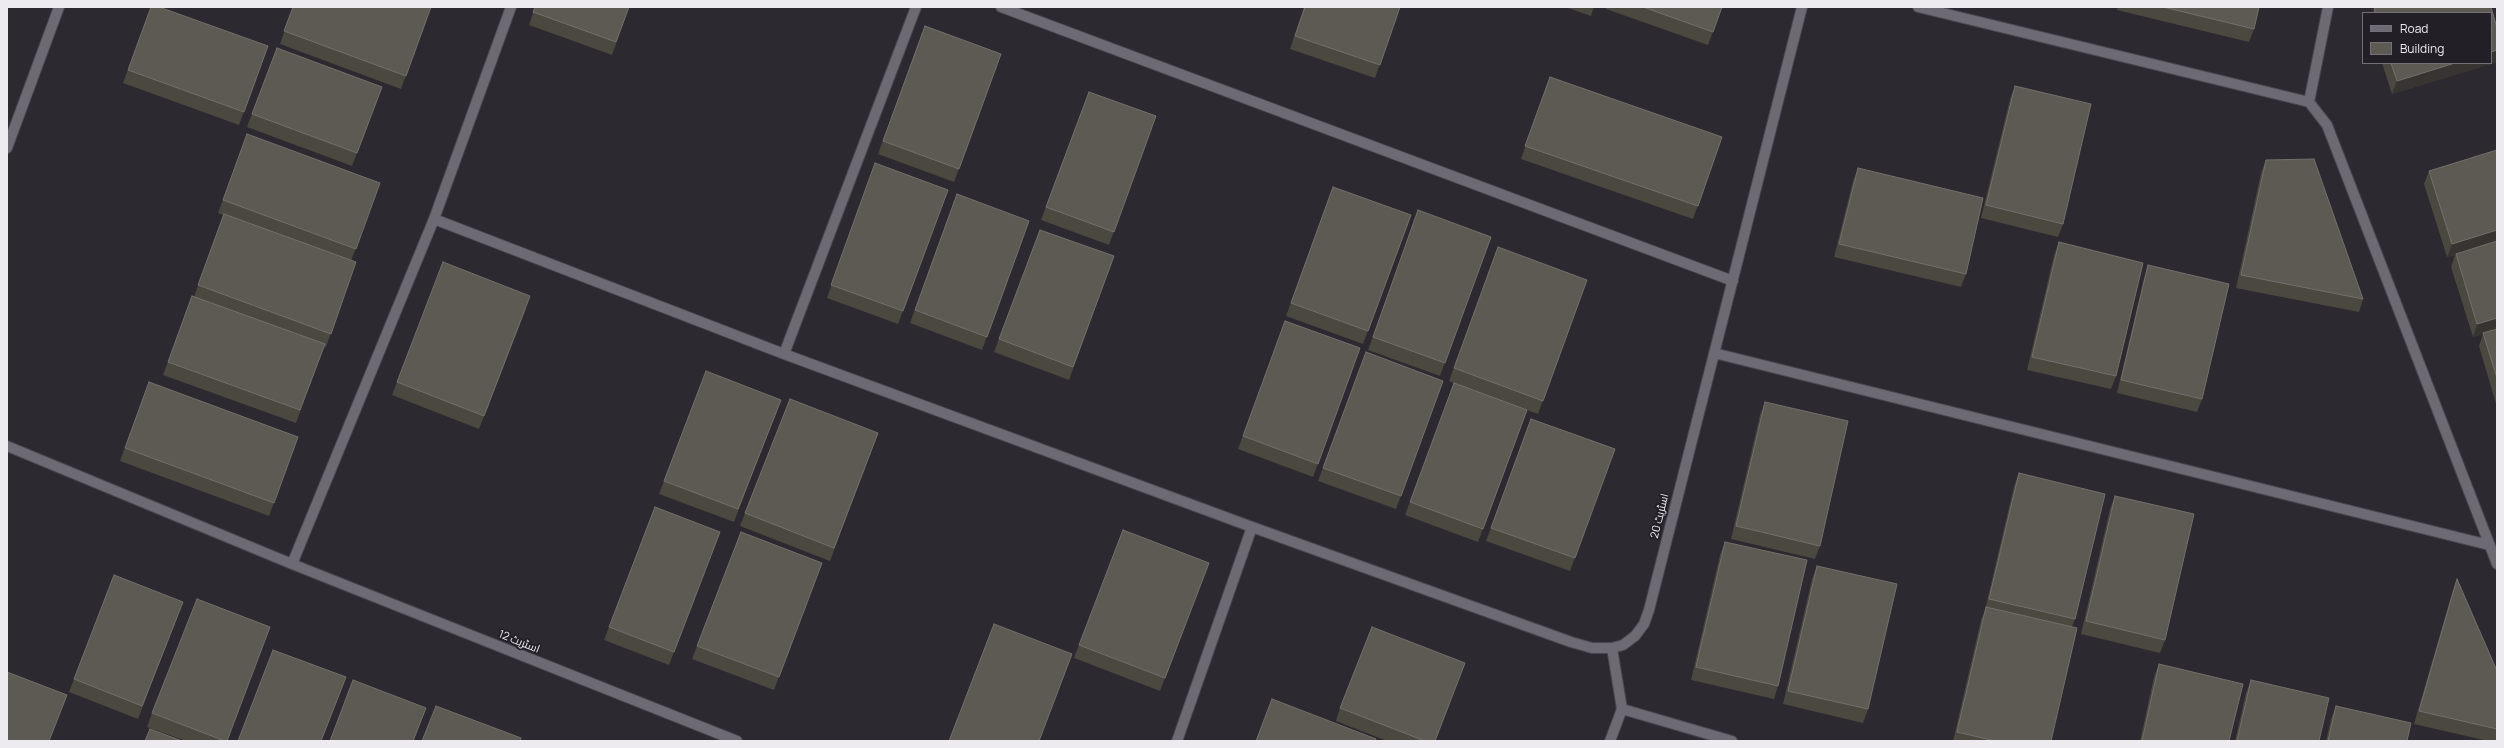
<!DOCTYPE html>
<meta charset="utf-8">
<style>
body{margin:0}
#map{position:relative;width:2504px;height:748px;overflow:hidden;background:#2c2931;font-family:Manrope,sans-serif}
canvas{display:block}
.frame{position:absolute;inset:0;border:8px solid #edebf0;pointer-events:none}
.legend{position:absolute;left:2362px;top:12px;width:130px;height:52px;box-sizing:border-box;background:#221f27;border:1px solid #737177;margin:0;padding:5px 7px;list-style:none;font-size:12px;color:#edebf0}
.legend li{display:flex;align-items:center;gap:8px;height:20px}
.legend b{width:20px;border:1px solid #737177}
</style>
<div id="map">
<canvas width="2504" height="748"></canvas>
<div class="frame"></div>
<ul class="legend">
<li><b style="height:5px;background:#6d6a74"></b>Road</li>
<li><b style="height:11px;background:#5d5a53"></b>Building</li>
</ul>
</div>
<script>
const ctx = document.querySelector('canvas').getContext('2d');
ctx.lineJoin = 'round';
function shape(rows) {
  const path = new Path2D();
  for (const r of rows) {
    path.moveTo(r[0], r[1]);
    for (let i = 2; i < r.length; i += 2) path.lineTo(r[i], r[i + 1]);
  }
  return path;
}
function trace(path, color, width, dash) {
  ctx.strokeStyle = color;
  ctx.lineWidth = width;
  ctx.lineCap = dash ? 'butt' : 'round';
  ctx.setLineDash(dash || []);
  ctx.stroke(path);
}
function fillPath(path, color) {
  ctx.fillStyle = color;
  ctx.fill(path, 'evenodd');
}
function label(font, color, halo, rows, align = 'center') {
  ctx.font = font + ' Manrope,Cairo,sans-serif';
  ctx.lineWidth = 3.5;
  ctx.setLineDash([]);
  ctx.textBaseline = 'middle';
  ctx.strokeStyle = halo;
  ctx.fillStyle = color;
  for (const [text, x, y, turn = 0] of rows) {
    ctx.save();
    ctx.translate(x, y);
    ctx.rotate((+turn || 0) * Math.PI / 180);
    ctx.textAlign = isNaN(turn) ? turn : align;
    if (halo) ctx.strokeText(text, 0, 0);
    ctx.fillText(text, 0, 0);
    ctx.restore();
  }
}
const minor = shape([
 [1001,7,1733,281],
 [1918,7,2309,102,2327,125,2497,564],
 [2309,102,2328,7],
 [7,148,59,7],
 [434,219,784,354,1252,527,1571,642,1592,648,1612,648],
 [1714,353,2489,545],
 [784,354,916,7],
 [7,446,292,564,737,741],
 [292,564,434,219,511,7],
 [1622,709,1732,741],
 [1177,741,1252,527],
 [1610,741,1622,709,1612,648,1623,645,1635,636,1644,624,1649,610,1802,7]
]);
const wall = shape([
 [151,7,268,46,239,125,123,83],
 [293,7,431,7,401,89,280,44],
 [535,7,629,7,612,55,529,25],
 [1304,7,1400,7,1375,78,1290,49],
 [1565,7,1594,7,1591,16],
 [1606,7,1722,7,1708,45,1606,9],
 [2118,7,2259,7,2254,29,2249,42,2117,10],
 [2379,7,2491,7,2497,28,2497,62,2392,94,2382,63,2491,63,2491,13,2373,13,2374,9],
 [925,26,1001,54,954,182,878,154],
 [277,48,382,87,352,166,247,127],
 [1550,77,1722,137,1693,219,1521,159],
 [2015,86,2063,224,2058,237,1981,218,2010,99],
 [1089,92,1156,116,1109,245,1041,220],
 [247,134,380,183,351,261,356,262,326,347,324,346,296,423,163,375,192,296,194,297,223,215,218,213],
 [2497,150,2497,407,2479,346,2483,334,2473,337,2451,267,2455,255,2447,257,2424,184,2429,171],
 [2266,160,2363,299,2359,312,2236,288,2261,173],
 [875,163,948,190,898,324,827,298],
 [1858,168,1966,274,1961,287,1834,257,1853,181],
 [1333,187,1411,215,1363,344,1286,316],
 [957,194,1029,221,982,350,910,323],
 [1418,210,1491,237,1440,376,1368,350],
 [1040,230,1114,256,1069,380,994,352],
 [2059,242,2116,376,2111,389,2027,370,2054,255],
 [1498,247,1587,280,1538,414,1527,410,1478,542,1405,515,1454,383,1449,381],
 [2148,265,2202,399,2197,412,2117,393,2144,278],
 [526,309,479,429,392,395,397,382],
 [1285,321,1360,348,1313,477,1238,449],
 [1366,352,1443,381,1396,509,1318,481],
 [149,382,298,437,269,516,120,461],
 [1765,402,1820,546,1815,559,1731,539,1760,415],
 [776,413,734,522,659,494,664,481],
 [1531,419,1615,449,1570,571,1486,541],
 [878,433,830,561,740,526,745,513],
 [2019,473,2075,619,2072,627,2051,741,1953,741,1981,620,1985,610,2014,486],
 [2115,496,2165,640,2160,653,2081,634,2110,509],
 [720,532,669,665,604,640,609,627],
 [1725,542,1778,686,1774,699,1691,680,1720,555],
 [822,563,774,690,692,659,697,646],
 [1209,563,1160,691,1074,658,1079,645],
 [1817,566,1868,709,1863,723,1783,704,1812,579],
 [2457,579,2497,671,2497,741,2488,741,2414,724,2452,593],
 [178,615,138,719,69,692,74,679],
 [1465,663,1435,741,1387,741,1336,721,1340,708],
 [2159,664,2229,741,2140,741,2154,677],
 [2251,680,2319,741,2235,741,2246,693],
 [2336,706,2407,741,2326,741,2331,719],
 [152,713,227,741,186,741,147,727]
]);
const shadedWall = shape([
 [2497,50,2497,62,2392,94,2397,81,2455,63,2491,63,2491,52],
 [2497,230,2497,242,2447,257,2452,244],
 [2497,318,2497,330,2473,337,2477,324]
]);
const building = shape([
 [151,7,159,7,268,46,244,112,128,70,151,7],
 [293,7,431,7,406,76,284,31,293,7],
 [535,7,629,7,616,42,533,12,535,7],
 [1305,7,1400,7,1380,65,1295,36,1305,7],
 [1643,7,1722,7,1713,32,1643,7],
 [2163,7,2259,7,2254,29,2163,7],
 [2379,7,2491,7,2497,28,2497,50,2491,52,2491,13,2376,13,2374,9,2379,7],
 [925,26,1001,54,959,169,883,141,925,26],
 [277,48,382,87,357,153,252,114,277,48],
 [2391,63,2455,63,2397,81,2391,63],
 [1550,77,1722,137,1698,206,1525,146,1550,77],
 [2015,86,2091,104,2063,224,1986,205,2015,86],
 [1089,92,1156,116,1114,232,1046,207,1089,92],
 [247,134,380,183,356,249,223,200,247,134],
 [2497,150,2497,230,2452,244,2429,171,2497,150],
 [2314,159,2363,299,2241,275,2266,160,2314,159],
 [875,163,948,190,903,311,831,285,875,163],
 [1858,168,1983,198,1966,274,1839,244,1858,168],
 [1333,187,1411,215,1368,331,1291,303,1333,187],
 [957,194,1029,221,987,337,915,310,957,194],
 [1418,210,1491,237,1445,363,1373,337,1418,210],
 [224,214,356,262,331,334,198,285,224,214],
 [1040,230,1114,256,1073,367,999,339,1040,230],
 [2497,241,2497,318,2477,324,2456,254,2497,241],
 [2059,242,2143,263,2116,376,2032,357,2059,242],
 [1498,247,1587,280,1543,401,1454,368,1498,247],
 [443,262,530,296,484,416,397,382,443,262],
 [2148,265,2229,284,2202,399,2121,380,2148,265],
 [192,296,325,344,300,410,168,362,192,296],
 [1285,321,1360,348,1318,464,1243,436,1285,321],
 [2497,329,2497,378,2483,333,2497,329],
 [1366,352,1443,381,1401,496,1323,468,1366,352],
 [706,371,781,400,738,509,664,481,706,371],
 [149,382,298,437,274,503,125,448,149,382],
 [1454,383,1527,410,1483,529,1410,502,1454,383],
 [790,399,878,433,834,548,745,513,790,399],
 [1765,402,1848,421,1820,546,1736,526,1765,402],
 [1531,419,1615,449,1575,558,1491,528,1531,419],
 [2019,473,2105,494,2075,619,1989,599,2019,473],
 [2115,496,2194,514,2165,640,2086,621,2115,496],
 [655,507,720,532,674,652,609,627,655,507],
 [1123,530,1209,563,1165,678,1079,645,1123,530],
 [741,532,822,563,779,677,697,646,741,532],
 [1725,542,1807,560,1778,686,1696,667,1725,542],
 [1817,566,1897,584,1868,709,1788,691,1817,566],
 [114,575,183,602,142,706,74,679,114,575],
 [2457,579,2497,671,2497,729,2419,711,2457,579],
 [197,599,270,627,227,741,225,741,152,713,197,599],
 [1986,607,2077,628,2051,741,1995,741,1957,732,1986,607],
 [994,624,1072,654,1039,741,949,741,994,624],
 [1372,627,1465,663,1435,741,1425,741,1340,708,1372,627],
 [273,650,346,677,321,741,238,741,273,650],
 [2159,664,2243,684,2229,741,2142,741,2159,664],
 [7,672,67,695,49,741,7,741,7,672],
 [353,680,426,708,413,741,330,741,353,680],
 [2251,680,2329,698,2319,741,2237,741,2251,680],
 [1272,699,1376,739,1375,741,1256,741,1272,699],
 [436,706,521,738,520,741,422,741,436,706],
 [2336,706,2411,723,2407,741,2328,741,2336,706],
 [150,729,182,741,145,741,150,729]
]);
const streetNames = [
 ["اسٹریٹ 20",1660,516,-76],
 ["اسٹریٹ 12",519,642,22]
];
trace(minor, '#48464d', 12);
trace(minor, '#6d6a74', 10);
fillPath(wall, '#4b4840');
fillPath(shadedWall, '#373432');
fillPath(building, '#5d5a53');
trace(building, '#73706c', 1);
label('11px', '#edebf0', '#221f27', streetNames);
</script>
